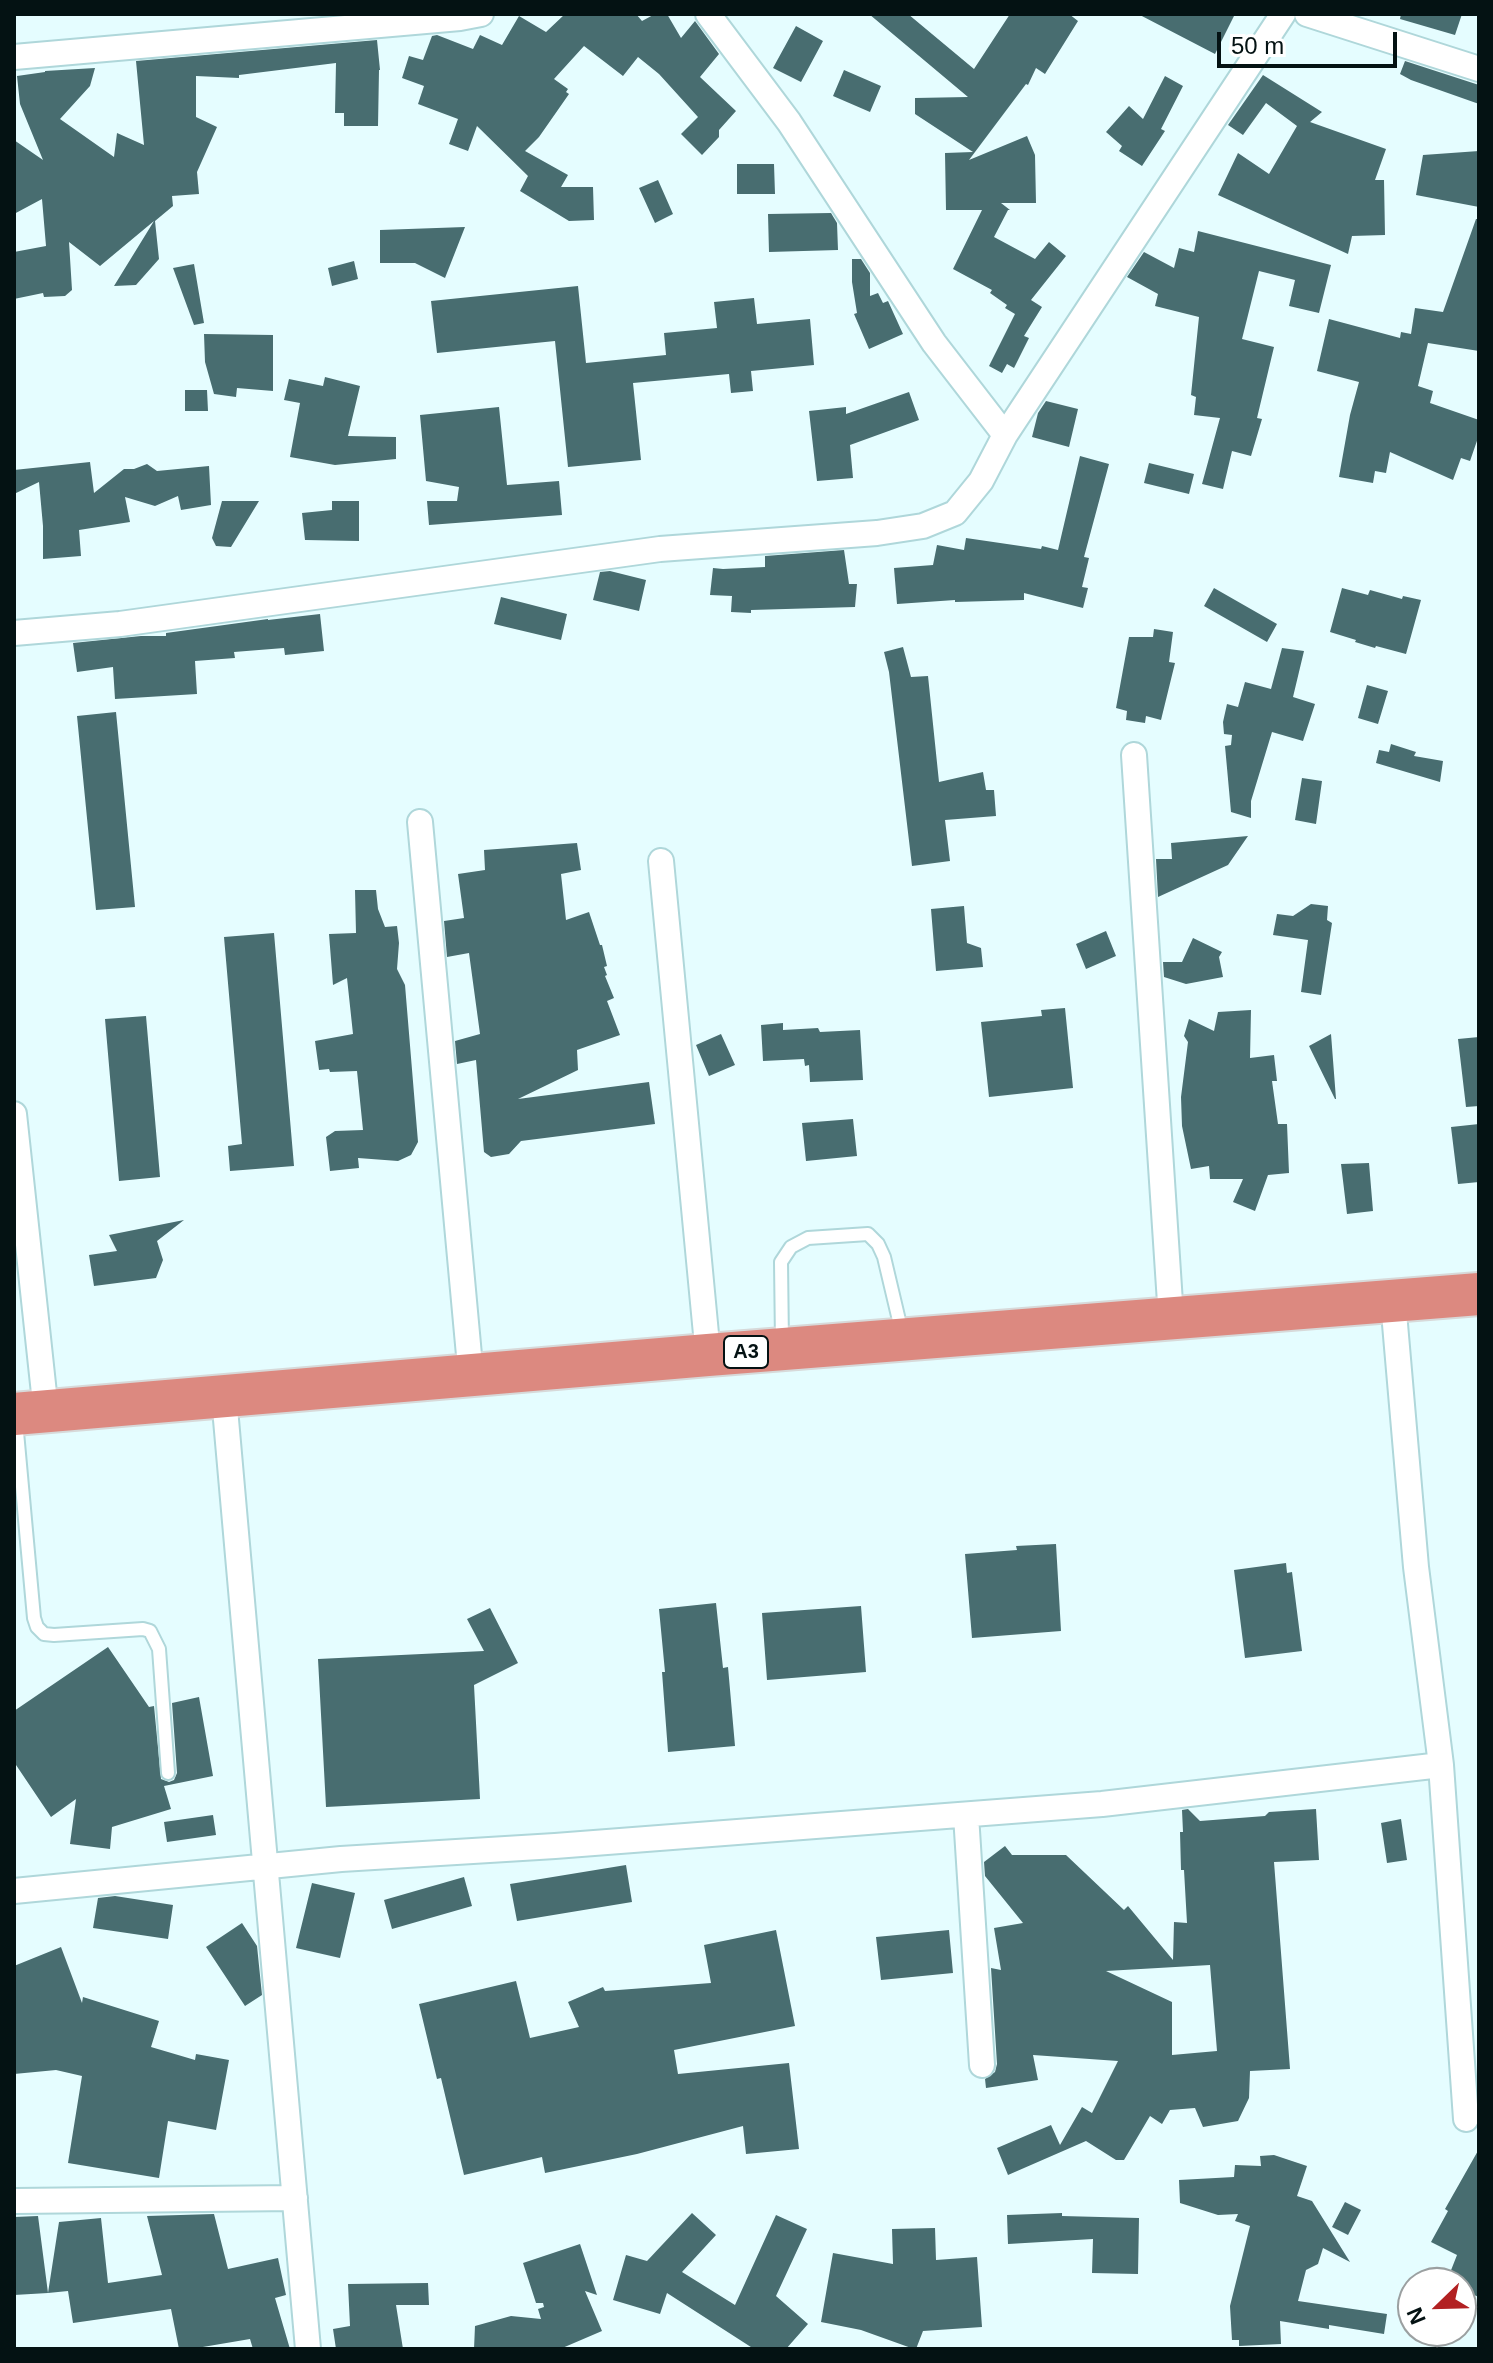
<!DOCTYPE html>
<style>
body{margin:0}
#map{position:relative;width:1493px;height:2363px;overflow:hidden;background:#e5fdff;font-family:Helvetica,sans-serif}
canvas{display:block}
.frame{position:absolute;inset:0;border:16px solid #041213;pointer-events:none}
.north{position:absolute;left:1397px;top:2267px;width:80px;height:80px;box-sizing:border-box;background:#fff;border:2px solid #9ba0a1;border-radius:50%;rotate:247deg;font-size:22px;font-weight:700;line-height:32px;text-align:center;color:#041213}
.north::after{content:'';display:block;margin:auto;width:28px;height:36px;background:#b22122;clip-path:polygon(50% 0,100% 100%,50% 72%,0 100%)}
.scale{position:absolute;left:1217px;top:32px;width:180px;height:36px;box-sizing:border-box;border:4px solid #041213;border-top:0;padding-left:10px;font-size:24px;line-height:28px;white-space:nowrap;color:#041213;-webkit-text-stroke:6px #fff;paint-order:stroke}
</style>
<div id="map">
<canvas width="1493" height="2363"></canvas>
<div class="frame"></div>
<div class="north">N</div>
<div class="scale">50 m</div>
</div>
<script>
const ctx = document.querySelector('canvas').getContext('2d');
ctx.lineJoin = 'round';
function fillPath(path, color) {
  ctx.fillStyle = color;
  ctx.fill(path, 'evenodd');
}
function shape(rows) {
  const path = new Path2D();
  for (const r of rows) {
    path.moveTo(r[0], r[1]);
    for (let i = 2; i < r.length; i += 2) path.lineTo(r[i], r[i + 1]);
  }
  return path;
}
function trace(path, color, width, dash) {
  ctx.strokeStyle = color;
  ctx.lineWidth = width;
  ctx.lineCap = dash ? 'butt' : 'round';
  ctx.setLineDash(dash || []);
  ctx.stroke(path);
}
function label(font, color, halo, rows, align = 'center') {
  ctx.font = font + ' Helvetica,sans-serif';
  ctx.lineWidth = 6;
  ctx.setLineDash([]);
  ctx.textBaseline = 'middle';
  ctx.strokeStyle = halo;
  ctx.fillStyle = color;
  for (const [text, x, y, turn = 0] of rows) {
    ctx.save();
    ctx.translate(x, y);
    ctx.rotate((+turn || 0) * Math.PI / 180);
    ctx.textAlign = isNaN(turn) ? turn : align;
    if (halo) ctx.strokeText(text, 0, 0);
    ctx.fillText(text, 0, 0);
    ctx.restore();
  }
}
const building = shape([
 [565,14,636,14,642,21,655,14,667,14,681,38,695,21,719,54,700,77,736,111,719,130,719,137,702,155,681,134,698,117,659,74,638,57,623,76,584,46,554,79,568,89,566,92,569,94,539,137,525,151,568,175,561,187,593,187,594,220,569,221,520,191,528,176,477,126,468,151,449,144,458,119,418,104,424,86,402,78,409,56,423,60,432,36,437,35,473,49,480,35,502,45,519,16,546,32],
 [869,14,908,14,974,69,1010,14,1069,14,1078,21,1045,74,1036,68,1028,85,1026,84,969,160,1027,136,1035,155,1036,203,1001,203,1010,210,1008,210,994,237,1035,259,1049,242,1066,256,1031,300,1042,307,1024,336,1029,338,1014,368,1007,364,1002,373,989,366,1015,314,1005,308,1007,305,990,293,992,290,953,269,982,210,946,210,945,153,973,152,915,114,915,98,968,97],
 [1138,14,1235,14,1215,54],
 [1401,14,1462,14,1455,35,1400,19],
 [796,26,823,41,801,82,773,68],
 [377,40,380,70,379,70,378,126,344,126,344,113,335,113,336,63,239,75,239,78,196,76,196,117,217,127,197,172,199,194,172,196,173,206,155,221,159,259,136,285,114,286,154,221,100,266,69,242,72,290,65,296,44,297,43,293,14,299,14,252,46,246,42,199,14,214,14,140,43,160,20,104,17,76,45,72,45,71,95,68,90,86,60,119,114,157,117,133,144,145,136,61],
 [1405,61,1479,85,1479,104,1411,80,1400,74],
 [844,70,881,86,870,112,833,96],
 [1263,75,1322,112,1310,122,1386,149,1375,180,1384,180,1385,235,1352,236,1348,254,1218,195,1238,153,1269,174,1297,126,1266,103,1243,135,1228,125],
 [1165,76,1183,86,1161,129,1165,131,1142,166,1119,151,1122,146,1106,132,1129,106,1143,119],
 [1479,151,1479,207,1416,195,1423,155],
 [737,164,774,164,775,194,737,194],
 [658,180,673,214,655,223,639,188],
 [831,213,837,223,838,250,769,252,768,214],
 [1476,219,1479,219,1479,351,1428,343,1418,386,1433,391,1430,403,1479,420,1479,435,1470,461,1461,458,1453,480,1390,452,1386,473,1375,471,1373,483,1339,477,1350,415,1359,382,1317,371,1329,319,1400,338,1401,332,1411,334,1415,308,1443,312],
 [465,227,445,278,415,263,380,263,380,230],
 [1198,231,1331,265,1319,313,1289,306,1295,280,1259,271,1242,339,1274,347,1257,418,1262,419,1251,456,1232,451,1223,489,1202,484,1220,418,1194,415,1196,397,1191,395,1199,317,1155,306,1158,294,1127,277,1144,252,1174,268,1179,248,1194,252],
 [852,259,861,259,870,273,870,296,878,293,883,303,888,301,903,334,869,349,854,314,857,313,852,282],
 [354,261,358,279,332,286,328,268],
 [194,264,204,323,194,325,173,268],
 [578,286,586,363,666,355,664,333,717,328,714,302,754,298,757,324,810,319,814,365,751,371,753,391,731,393,729,374,633,383,641,460,568,467,555,341,437,353,431,301],
 [204,334,273,335,273,391,237,388,236,397,214,394,205,362],
 [325,377,360,386,348,436,396,437,396,459,335,465,290,457,300,403,284,400,289,379,323,386],
 [185,390,207,390,208,411,185,411],
 [909,392,919,420,850,445,853,478,817,481,809,411,846,407,846,414],
 [1046,401,1078,409,1069,447,1032,437,1038,413],
 [499,407,507,485,559,481,562,515,429,525,427,501,457,501,459,487,426,481,420,415],
 [1080,456,1109,464,1084,557,1089,558,1082,587,1088,588,1083,608,1024,593,1024,600,955,602,955,600,897,604,894,568,933,565,937,545,964,550,966,538,1041,549,1042,546,1058,550],
 [90,462,94,493,124,469,134,469,147,464,157,471,209,466,211,505,181,510,178,496,155,506,125,497,130,522,79,530,81,556,43,559,43,526,39,482,14,494,14,470],
 [1149,463,1194,474,1189,494,1144,483],
 [222,501,259,501,231,547,216,546,212,538],
 [332,501,359,501,359,541,305,540,302,513,332,510],
 [844,550,849,584,857,584,855,607,751,610,751,613,731,612,732,596,710,595,713,568,723,569,765,567,765,556],
 [610,571,646,580,639,611,593,600,600,572],
 [1214,588,1277,624,1267,642,1204,606],
 [1342,588,1368,595,1370,590,1402,599,1403,596,1421,600,1406,654,1376,646,1375,648,1355,642,1356,640,1330,632],
 [501,597,567,614,561,640,494,624],
 [320,614,324,651,285,655,284,648,234,652,235,658,195,661,197,694,115,699,113,667,77,672,73,643,141,636,166,636,166,633,268,619,268,620],
 [1154,629,1173,632,1169,662,1175,663,1161,720,1146,716,1145,723,1126,720,1127,711,1116,708,1129,637,1153,637],
 [903,647,911,677,928,676,939,782,983,772,986,790,994,790,996,816,945,820,950,861,912,866,889,672,884,652],
 [1282,648,1304,651,1293,697,1315,704,1303,741,1272,732,1251,801,1251,818,1231,812,1225,746,1231,745,1232,735,1224,734,1223,722,1227,704,1238,707,1245,682,1271,689],
 [1367,685,1388,691,1378,724,1358,718],
 [116,712,135,907,96,910,77,716],
 [1391,744,1416,752,1414,756,1443,761,1440,782,1376,763,1379,750,1389,752],
 [1302,778,1322,781,1316,824,1295,820],
 [1248,836,1228,865,1158,897,1156,859,1172,859,1171,843],
 [577,843,581,870,561,874,566,920,589,912,600,945,602,945,607,966,604,967,607,975,605,976,614,998,607,1001,620,1035,577,1050,578,1070,518,1099,649,1082,655,1124,521,1141,509,1154,491,1157,484,1152,476,1060,457,1064,455,1041,480,1034,469,953,447,957,444,921,464,918,458,874,485,870,484,850],
 [355,890,376,890,378,909,385,927,397,926,399,943,397,969,405,985,418,1142,411,1155,398,1161,358,1158,359,1168,330,1171,326,1137,335,1131,363,1130,357,1071,330,1072,329,1069,319,1070,315,1041,353,1034,347,978,333,985,329,934,356,933],
 [1311,904,1328,906,1327,920,1332,923,1321,995,1301,992,1308,940,1273,935,1277,914,1293,916],
 [964,906,967,943,981,948,983,967,936,971,931,909],
 [1106,931,1116,956,1086,969,1076,944],
 [274,933,294,1166,230,1171,228,1146,242,1144,224,937],
 [1193,938,1222,952,1219,957,1223,977,1186,984,1164,977,1163,962,1182,962],
 [1065,1008,1073,1088,989,1097,981,1022,1042,1016,1041,1010],
 [1251,1010,1250,1058,1274,1055,1277,1081,1272,1081,1278,1124,1287,1124,1289,1173,1268,1175,1255,1211,1233,1202,1243,1179,1210,1179,1209,1166,1191,1169,1182,1126,1181,1097,1188,1042,1184,1036,1189,1019,1214,1031,1218,1012],
 [146,1016,160,1177,119,1181,105,1019],
 [783,1023,783,1030,818,1028,820,1032,860,1030,863,1080,810,1082,809,1065,805,1066,804,1059,763,1061,761,1025],
 [721,1034,735,1065,709,1076,696,1045],
 [1331,1034,1336,1099,1335,1099,1309,1046],
 [1479,1037,1479,1106,1466,1107,1458,1039],
 [853,1119,857,1156,806,1161,802,1123],
 [1479,1124,1479,1182,1458,1184,1451,1127],
 [1369,1163,1373,1211,1347,1214,1341,1164],
 [184,1220,157,1241,163,1260,156,1278,94,1286,89,1255,117,1251,109,1235],
 [1056,1544,1061,1631,972,1638,965,1554,1017,1550,1016,1546],
 [1286,1563,1287,1573,1292,1572,1302,1651,1245,1658,1234,1570],
 [716,1603,723,1668,728,1667,735,1746,668,1752,662,1672,665,1672,659,1609],
 [861,1606,866,1672,767,1680,762,1613],
 [490,1608,518,1663,474,1685,480,1799,326,1807,318,1659,484,1651,467,1619],
 [108,1647,149,1707,154,1706,161,1779,169,1782,174,1780,177,1773,172,1703,199,1697,213,1776,164,1786,171,1809,112,1827,110,1849,70,1844,76,1799,51,1817,14,1762,14,1711],
 [1188,1809,1200,1821,1265,1816,1269,1812,1316,1809,1319,1860,1274,1862,1290,2069,1250,2071,1249,2098,1238,2121,1203,2127,1195,2108,1170,2110,1162,2124,1150,2116,1124,2160,1116,2160,1086,2141,1008,2175,997,2148,1051,2125,1060,2145,1082,2107,1092,2113,1118,2061,1033,2055,1038,2080,986,2088,985,2079,995,2072,997,2064,991,1968,1001,1970,994,1928,1023,1923,985,1876,984,1862,1005,1846,1012,1855,1066,1855,1124,1910,1128,1906,1173,1960,1174,1922,1187,1923,1184,1870,1181,1870,1180,1832,1183,1832,1182,1810],
 [1210,1965,1217,2051,1172,2055,1172,2002,1106,1971],
 [213,1815,216,1835,167,1842,164,1822],
 [1401,1819,1407,1860,1387,1863,1381,1823],
 [626,1865,632,1902,517,1921,510,1884],
 [464,1877,472,1906,392,1929,384,1900],
 [312,1883,355,1893,340,1958,296,1948],
 [115,1896,173,1905,168,1939,93,1928,98,1898],
 [242,1923,257,1946,262,1995,245,2006,206,1947],
 [776,1930,795,2026,674,2050,678,2074,789,2063,799,2149,746,2154,743,2126,637,2154,545,2173,542,2157,464,2175,441,2078,437,2079,419,2004,516,1981,530,2038,579,2027,568,2002,603,1987,605,1991,711,1983,704,1945],
 [949,1930,953,1973,881,1980,876,1937],
 [61,1947,82,2003,83,1997,159,2021,151,2047,195,2060,196,2054,229,2060,216,2130,168,2121,159,2178,68,2163,82,2076,56,2070,14,2074,14,1966],
 [1479,2149,1479,2297,1461,2290,1461,2283,1446,2283,1457,2255,1431,2242,1448,2211,1445,2209],
 [1274,2155,1307,2166,1297,2196,1312,2201,1350,2262,1323,2248,1318,2264,1306,2270,1298,2301,1387,2314,1384,2334,1329,2325,1329,2329,1280,2321,1281,2344,1239,2346,1239,2340,1232,2340,1230,2306,1250,2226,1235,2221,1238,2214,1218,2215,1180,2203,1179,2180,1234,2177,1235,2165,1261,2166,1260,2156],
 [1345,2202,1361,2210,1348,2235,1332,2227],
 [692,2213,716,2235,682,2272,735,2305,776,2215,807,2229,776,2296,808,2324,786,2349,754,2349,667,2293,660,2314,613,2300,626,2255,647,2261],
 [1062,2213,1062,2216,1139,2218,1138,2274,1092,2273,1093,2239,1008,2244,1007,2215],
 [214,2214,228,2269,278,2258,286,2295,275,2298,290,2349,253,2349,250,2339,191,2349,179,2349,171,2309,73,2323,68,2291,48,2293,59,2222,101,2218,108,2283,162,2275,147,2216],
 [38,2216,48,2293,14,2295,14,2217],
 [935,2228,936,2260,977,2257,982,2327,923,2331,916,2349,914,2349,861,2330,821,2322,833,2253,893,2264,892,2229],
 [580,2244,597,2295,585,2291,602,2331,560,2349,474,2349,475,2326,511,2316,541,2319,538,2309,544,2307,543,2303,536,2303,523,2263],
 [428,2283,429,2305,396,2305,403,2349,336,2349,333,2329,350,2326,348,2284]
]);
const lane = shape([
 [782,1343,781,1262,791,1247,808,1238,868,1234,878,1244,884,1257,902,1333],
 [16,1421,34,1618,37,1627,44,1634,54,1635,143,1629,150,1631,159,1649,168,1773]
]);
const street = shape([
 [708,14,789,122,934,343,1005,435],
 [1307,14,1479,69],
 [14,57,460,18,481,14],
 [14,633,120,624,660,549,877,533,923,526,955,513,981,481,1005,435,1283,14],
 [1134,755,1171,1318],
 [420,822,471,1377],
 [661,861,708,1355],
 [14,1114,46,1412],
 [1393,1301,1416,1567,1441,1765,1466,2119],
 [224,1397,308,2349],
 [966,1815,982,2065],
 [14,1891,341,1859,555,1846,1102,1804,1441,1765],
 [14,2201,295,2198]
]);
const highway = shape([
 [14,1414,708,1355,1479,1294]
]);
const shields = [
 [746,1352,44]
];
const shieldNames = [
 ["A3",746,1352]
];
fillPath(building, '#486d70');
trace(lane, '#afd7da', 16);
trace(street, '#afd7da', 28);
trace(highway, '#d7d9d9', 46);
trace(lane, '#fff', 12);
trace(street, '#fff', 24);
trace(highway, '#dc8980', 42);
for (const [x, y, w] of shields) {
  const box = new Path2D();
  box.roundRect(x - w / 2, y - 16, w, 32, 6);
  ctx.fillStyle = '#fff';
  ctx.fill(box);
  trace(box, '#041213', 2);
}
label('bold 20px', '#041213', null, shieldNames);
</script>
